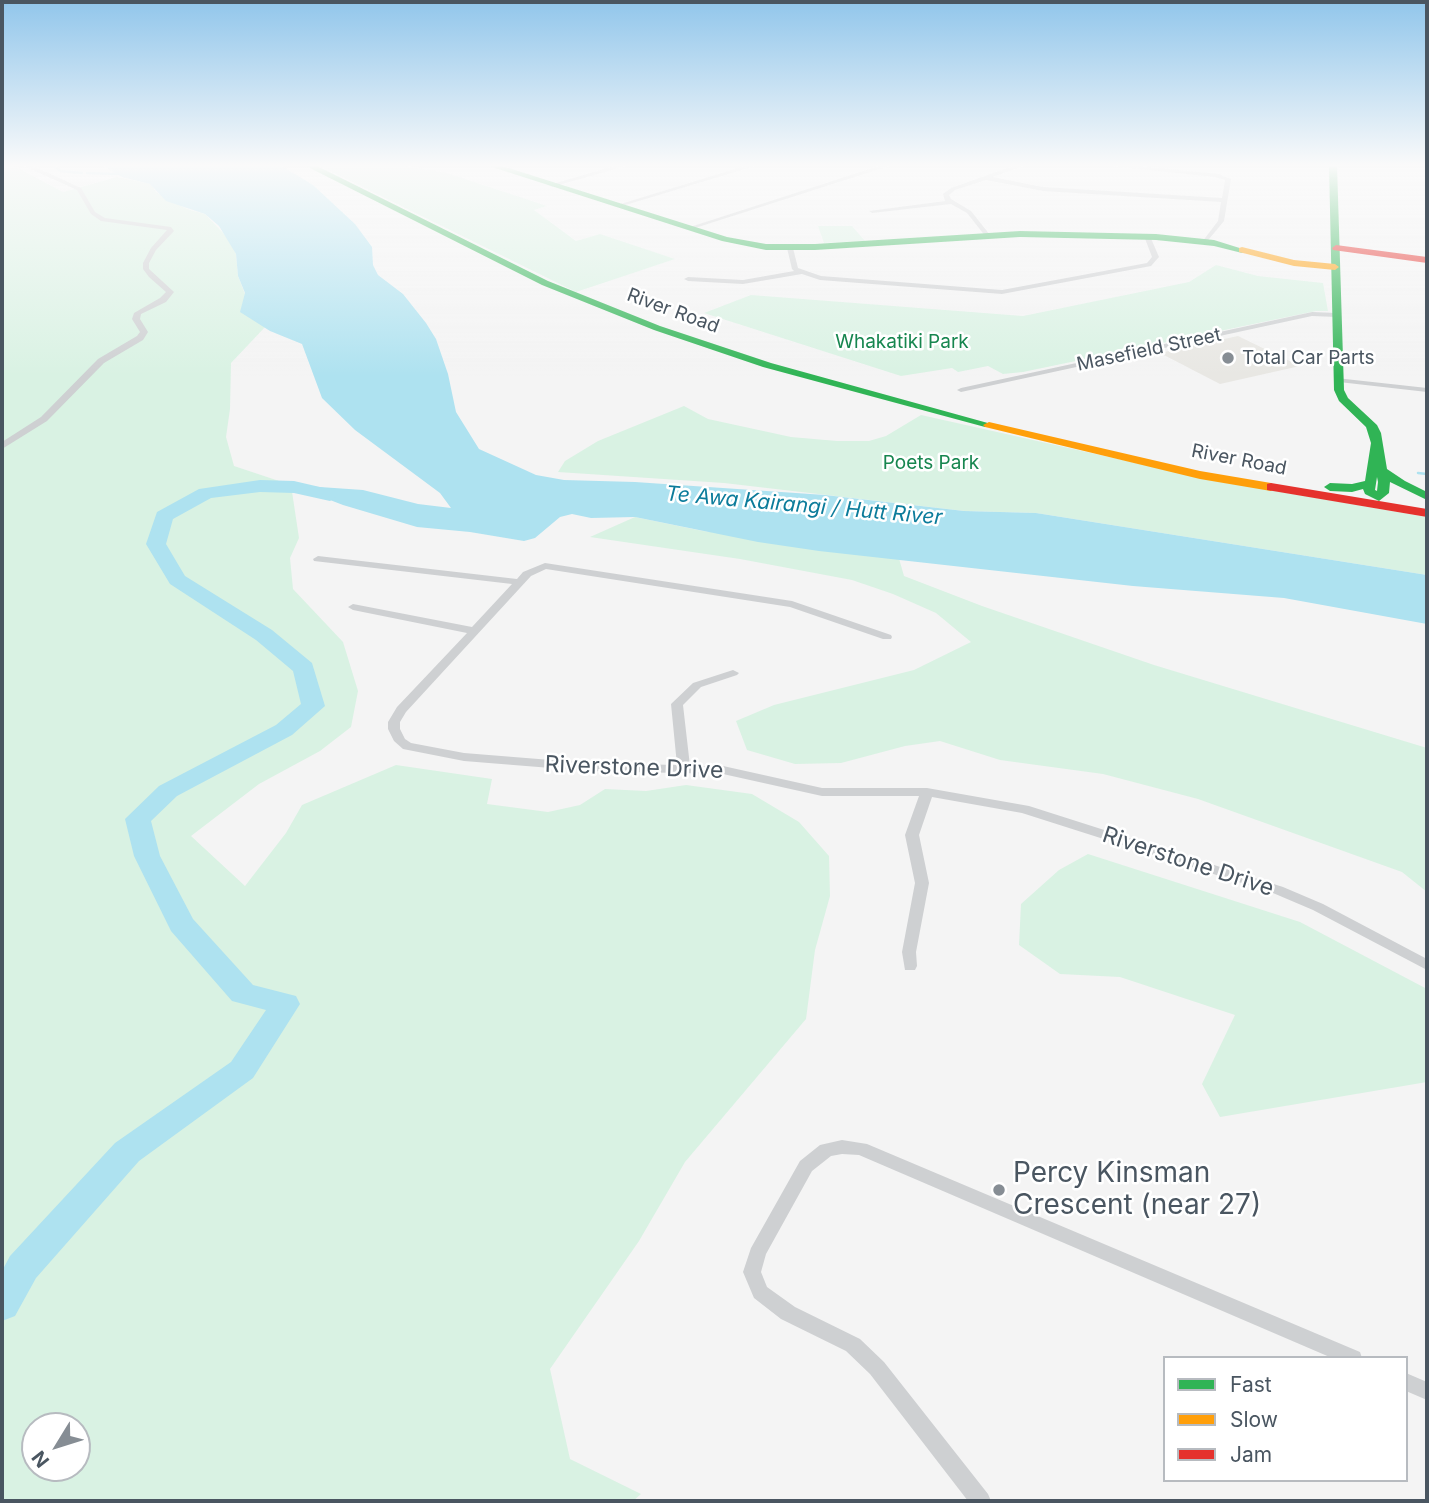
<!DOCTYPE html>
<style>
body{margin:0}
#map{position:relative;width:1429px;height:1503px;overflow:hidden;background:#f4f4f4;font-family:Inter,sans-serif}
canvas{display:block}
.frame{position:absolute;inset:0;border:4px solid #4a5661;pointer-events:none}
.legend{position:absolute;left:1163px;top:1356px;width:245px;height:126px;box-sizing:border-box;background:#fff;border:2px solid #b7bbc0;margin:0;padding:9px 12px;list-style:none;font-size:21px;color:#4a5661}
.legend li{display:flex;align-items:center;gap:14px;height:35px}
.legend b{width:35px;border:2px solid #b7bbc0}
.north{position:absolute;left:21px;top:1412px;width:70px;height:70px;box-sizing:border-box;background:#fff;border:2px solid #b7bbc0;border-radius:50%;rotate:232deg;font-size:19px;font-weight:700;line-height:28px;text-align:center;color:#4a5661}
.north::after{content:'';display:block;margin:auto;width:24px;height:32px;background:#868d94;clip-path:polygon(50% 0,100% 100%,50% 72%,0 100%)}
</style>
<div id="map">
<canvas width="1429" height="1503"></canvas>
<div class="frame"></div>
<ul class="legend">
<li><b style="height:9px;background:#30b455"></b>Fast</li>
<li><b style="height:9px;background:#ff9f0a"></b>Slow</li>
<li><b style="height:9px;background:#e5322d"></b>Jam</li>
</ul>
<div class="north">N</div>
</div>
<script>
const ctx = document.querySelector('canvas').getContext('2d');
ctx.lineJoin = 'round';
function fillPath(path, color) {
  ctx.fillStyle = color;
  ctx.fill(path, 'evenodd');
}
function shape(rows) {
  const path = new Path2D();
  for (const r of rows) {
    path.moveTo(r[0], r[1]);
    for (let i = 2; i < r.length; i += 2) path.lineTo(r[i], r[i + 1]);
  }
  return path;
}
function trace(path, color, width, dash) {
  ctx.strokeStyle = color;
  ctx.lineWidth = width;
  ctx.lineCap = dash ? 'butt' : 'round';
  ctx.setLineDash(dash || []);
  ctx.stroke(path);
}
function label(font, color, halo, rows, align = 'center') {
  ctx.font = font + ' Inter,sans-serif';
  ctx.lineWidth = 5;
  ctx.setLineDash([]);
  ctx.textBaseline = 'middle';
  ctx.strokeStyle = halo;
  ctx.fillStyle = color;
  for (const [text, x, y, turn = 0] of rows) {
    ctx.save();
    ctx.translate(x, y);
    ctx.rotate((+turn || 0) * Math.PI / 180);
    ctx.textAlign = isNaN(turn) ? turn : align;
    if (halo) ctx.strokeText(text, 0, 0);
    ctx.fillText(text, 0, 0);
    ctx.restore();
  }
}
const commercial = shape([
 [1238,336,1300,366,1220,384,1160,353]
]);
const green = shape([
 [2,165,12,165,63,192,117,177,151,184,156,192,187,209,205,214,228,238,236,254,238,276,250,307,267,325,231,363,230,409,226,437,234,466,291,485,299,538,290,558,293,589,343,642,358,691,351,727,320,751,259,784,191,836,245,886,286,833,302,805,396,765,492,779,487,804,548,812,580,805,605,789,646,791,686,785,752,794,799,822,829,856,830,896,815,950,806,1019,685,1162,639,1241,550,1369,570,1459,641,1494,633,1501,2,1501],
 [35,1426,77,1426,77,1468,35,1468],
 [318,165,400,165,447,173,547,206,534,210,576,241,600,234,675,259,576,292],
 [818,226,852,226,865,241,824,243],
 [1216,265,1258,276,1323,283,1328,311,1316,311,1023,372,1003,374,988,366,958,372,952,368,901,376,704,313,751,295,1023,316,1189,282],
 [684,406,708,419,791,437,837,441,869,441,886,436,921,415,1212,480,1427,517,1427,575,1036,513,964,511,724,483,558,472,565,461,598,441],
 [635,517,703,531,898,555,904,576,982,606,1154,665,1427,748,1427,892,1402,872,1198,799,1103,774,1000,760,940,741,905,746,841,763,795,764,747,750,736,721,774,705,914,670,971,642,936,613,893,594,852,580,740,559,590,537],
 [1088,854,1300,922,1427,989,1427,1082,1220,1117,1202,1084,1235,1015,1120,977,1060,974,1019,945,1021,904,1059,870]
]);
const water = shape([
 [102,165,280,165,313,185,355,224,372,247,373,265,378,275,403,294,426,323,436,339,448,374,456,412,479,449,536,475,564,480,635,482,825,495,964,511,1036,513,1427,575,1427,624,1284,598,1133,586,819,551,758,542,635,517,591,518,572,514,560,517,535,538,524,541,470,532,417,527,343,505,291,485,363,490,418,504,451,508,440,493,355,430,322,398,302,344,270,331,240,312,245,293,238,276,236,254,219,226,205,214,166,201,150,184,122,177]
]);
const stream = shape([
 [52,165,61,171,82,173],
 [87,173,117,174],
 [1418,473,1427,474]
]);
const river = shape([
 [260,480,294,481,337,491,339,495,330,501,294,493,260,492,211,498,173,519,166,544,185,576,272,630,312,663,325,706,292,735,177,796,151,821,160,856,193,919,253,985,296,996,300,1004,253,1078,139,1161,36,1278,15,1316,2,1321,2,1271,10,1256,115,1143,231,1062,266,1010,232,1001,171,931,134,856,125,819,159,786,276,725,301,704,293,671,256,640,170,584,146,544,157,512,199,489,260,480]
]);
const street = shape([
 [22,165,31,165,81,188,95,212,105,218,171,227,174,231,156,250,149,263,149,269,174,292,166,302,141,314,140,319,148,332,143,340,104,363,47,421,2,449,2,442,41,417,98,359,137,336,140,332,132,319,134,313,160,298,166,292,149,277,143,269,143,263,151,248,167,230,101,221,91,214,77,190,22,165],
 [618,165,629,165,552,187,549,185,618,165],
 [748,165,758,165,619,207,614,206,748,165],
 [882,165,892,165,692,229,687,228,882,165],
 [1016,165,1026,165,992,177,1043,187,1222,198,1225,180,1215,177,1103,165,1129,165,1218,174,1231,179,1224,221,1205,244,1202,242,1218,221,1221,202,1043,191,986,180,955,190,949,195,951,199,971,211,990,235,990,237,986,237,967,213,951,204,872,213,869,211,945,201,943,194,951,188,1016,165],
 [1147,234,1150,236,1159,257,1151,266,1002,294,820,280,802,274,743,284,688,281,684,279,688,277,743,280,794,271,792,269,787,248,790,246,793,248,798,268,821,276,1002,290,1147,263,1152,257,1144,236,1147,234],
 [1312,312,1337,313,1341,315,1337,317,1312,316,961,392,957,390,961,388,1312,312],
 [1336,378,1427,388,1427,392,1339,382,1336,382,1336,378],
 [318,556,517,579,523,572,545,563,792,601,891,635,892,637,891,639,883,639,790,607,546,569,531,576,406,712,400,722,400,729,405,739,411,743,464,753,588,763,677,765,671,704,693,683,733,670,739,673,737,675,701,687,683,705,690,766,723,766,822,788,927,788,1029,806,1283,887,1323,904,1427,959,1427,970,1313,910,1273,893,1022,813,932,797,919,835,929,883,916,952,917,966,915,970,905,970,902,952,915,883,905,835,919,796,822,796,723,774,588,771,464,761,403,749,394,741,388,729,388,722,397,707,467,633,353,610,348,607,353,604,472,627,512,584,314,561,313,559,318,556],
 [842,1140,867,1144,1360,1352,1362,1358,1332,1358,859,1155,842,1154,831,1156,812,1171,766,1254,761,1272,767,1287,795,1307,860,1339,884,1362,988,1494,991,1501,968,1501,870,1374,846,1351,781,1319,754,1298,743,1272,751,1248,800,1161,820,1145,842,1140],
 [1406,1373,1427,1382,1427,1400,1406,1391,1406,1373]
]);
const fast = shape([
 [304,165,315,165,548,281,660,326,771,363,995,425,985,427,763,367,654,330,542,285,304,165],
 [486,165,499,165,727,237,766,244,815,244,1020,231,1156,234,1214,240,1246,250,1242,253,1214,246,1156,240,1020,237,815,250,766,250,722,241,486,165],
 [1329,165,1337,165,1344,390,1348,398,1377,425,1381,433,1387,469,1405,481,1427,492,1427,500,1390,482,1389,493,1379,501,1365,494,1363,489,1352,492,1330,491,1324,487,1330,483,1352,484,1365,481,1371,443,1366,427,1339,401,1334,390,1329,165],
 [1377,477,1378,482,1377,491,1375,490,1377,477]
]);
const slow = shape([
 [1242,247,1294,260,1335,264,1339,267,1335,270,1294,266,1239,252,1239,248,1242,247],
 [989,422,1200,471,1271,483,1277,487,1271,491,1200,479,985,427,983,425,989,422]
]);
const jam = shape([
 [1336,245,1427,257,1427,263,1333,250,1332,248,1336,245],
 [1271,483,1427,509,1427,517,1267,490,1267,484,1271,483]
]);
const markers = [
 [1228,358,7,"#868d94"],
 [999,1190,7,"#868d94"]
];
const farStreetnames = [
 ["River Road",673,311,20],
 ["Masefield Street",1149,350,-12],
 ["River Road",1239,460,11]
];
const farParknames = [
 ["Whakatiki Park",902,342],
 ["Poets Park",931,463]
];
const farPoinames = [
 ["Total Car Parts",1242,358]
];
const farWaternames = [
 ["Te Awa Kairangi / Hutt River",804,506,5]
];
const streetNames = [
 ["Riverstone Drive",634,768,2],
 ["Riverstone Drive",1188,862,18]
];
const nearPoinames = [
 ["Percy Kinsman",1013,1174],
 ["Crescent (near 27)",1013,1206]
];
fillPath(commercial, '#e8e7e3');
fillPath(green, '#d9f2e3');
fillPath(water, '#aee2f0');
trace(stream, '#aee2f0', 2.5);
fillPath(river, '#aee2f0');
fillPath(street, '#ced0d2');
fillPath(fast, '#30b455');
fillPath(slow, '#ff9f0a');
fillPath(jam, '#e5322d');
const sky = ctx.createLinearGradient(0, 0, 0, 376);
sky.addColorStop(0, '#91c6eb');
sky.addColorStop(0.44, '#fafafa');
sky.addColorStop(1, '#fafafa00');
ctx.fillStyle = sky;
ctx.fillRect(0, 0, 1429, 376);
for (const [x, y, r, color] of markers) {
  const dot = new Path2D();
  dot.arc(x, y, r, 0, 2 * Math.PI);
  ctx.fillStyle = color;
  ctx.fill(dot);
  trace(dot, '#fff', 2.5);
}
label('19px', '#4a5661', '#fff', farStreetnames);
label('19px', '#17864f', '#fff', farParknames);
label('19px', '#4a5661', '#fff', farPoinames, 'left');
label('italic 21px', '#0c7c9b', '#fff', farWaternames);
label('23px', '#4a5661', '#fff', streetNames);
label('28px', '#4a5661', '#fff', nearPoinames, 'left');
</script>
